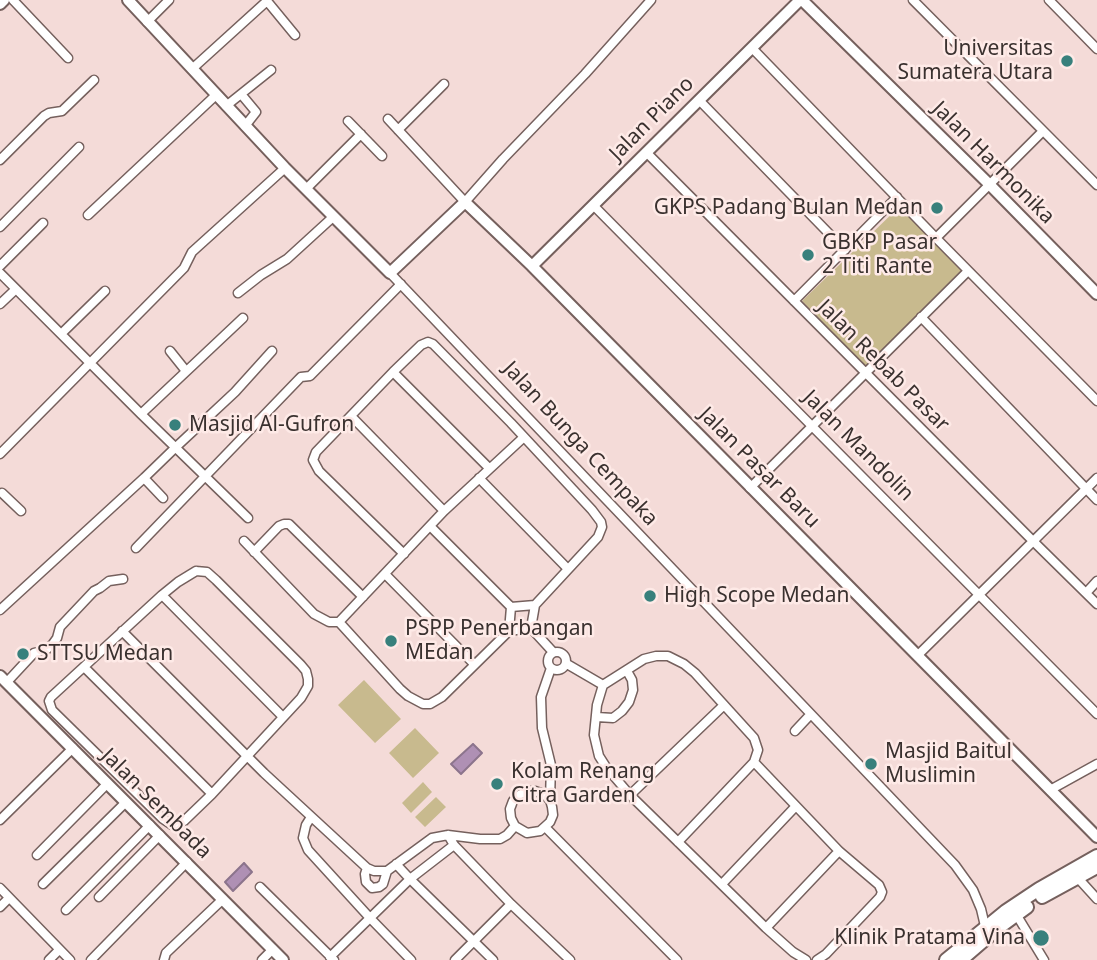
<!DOCTYPE html>
<style>
body{margin:0}
canvas{display:block;background:#f4dbd8}
</style>
<canvas width="1097" height="960"></canvas>
<script>
const ctx = document.querySelector('canvas').getContext('2d');
ctx.lineJoin = 'round';
function fillPath(path, color) {
  ctx.fillStyle = color;
  ctx.fill(path, 'evenodd');
}
function shape(rows) {
  const path = new Path2D();
  for (const r of rows) {
    if (r.length === 3) {
      path.moveTo(r[0] + r[2], r[1]);
      path.arc(r[0], r[1], r[2], 0, 2 * Math.PI);
      continue;
    }
    path.moveTo(r[0], r[1]);
    for (let i = 2; i < r.length; i += 2) path.lineTo(r[i], r[i + 1]);
  }
  return path;
}
function trace(path, color, width, dash) {
  ctx.strokeStyle = color;
  ctx.lineWidth = width;
  ctx.lineCap = dash ? 'butt' : 'round';
  ctx.setLineDash(dash || []);
  ctx.stroke(path);
}
function label(font, color, halo, rows, align = 'center') {
  ctx.font = font + ' "Noto Sans",sans-serif';
  ctx.lineWidth = 5;
  ctx.setLineDash([]);
  ctx.textBaseline = 'middle';
  ctx.strokeStyle = halo;
  ctx.fillStyle = color;
  for (const [text, x, y, turn = 0] of rows) {
    ctx.save();
    ctx.translate(x, y);
    ctx.rotate((+turn || 0) * Math.PI / 180);
    ctx.textAlign = isNaN(turn) ? turn : align;
    if (halo) ctx.strokeText(text, 0, 0);
    ctx.fillText(text, 0, 0);
    ctx.restore();
  }
}
const green = shape([
 [900,206,962,271,866,368,802,301],
 [364,680,401,719,375,743,338,705],
 [415,728,439,753,413,778,389,753],
 [423,782,432,792,411,813,402,803],
 [436,797,446,807,425,827,415,817]
]);
const water = shape([
 [473,744,482,753,461,774,451,764,473,744],
 [244,863,252,872,233,891,225,882,244,863]
]);
const street = shape([
 [13,0,68,58],
 [913,0,1097,185],
 [1049,0,1097,49],
 [147,22,169,0],
 [752,48,936,238,1097,401],
 [192,69,267,1,295,35],
 [241,94,256,112,245,126],
 [699,100,845,250],
 [226,106,271,70],
 [388,119,465,202,503,159,585,74,651,0],
 [348,121,382,156],
 [398,130,444,84],
 [646,152,1033,541,1097,604],
 [0,160,44,116,49,113,62,111,94,80],
 [306,189,361,134],
 [593,205,1097,714],
 [88,215,216,95],
 [0,227,79,147],
 [936,238,1043,131],
 [0,266,43,223],
 [0,273,141,414,248,518],
 [390,273,955,865,973,890,981,909,985,926],
 [238,293,261,275,287,259,333,217],
 [794,301,897,197],
 [0,304,16,289],
 [921,317,1097,500],
 [61,334,105,291],
 [170,351,186,371],
 [393,372,489,468],
 [141,414,243,318],
 [351,416,444,511],
 [0,454,184,268,192,252,285,168],
 [144,478,163,498],
 [479,478,567,568],
 [750,488,968,271],
 [2,493,21,511],
 [430,526,511,607,535,605,531,628],
 [244,541,314,614,329,622,339,622,444,511,524,437],
 [136,548,298,380,301,377,310,376,401,284],
 [254,552,279,526,284,524,289,524,363,597],
 [404,554,319,471,313,460,316,452,393,372,421,345,428,342,433,344,511,423,592,510,601,522,602,527,598,537,535,605],
 [196,571,207,572,216,580,301,665,306,671,308,679,308,686,301,698,212,794,184,821,177,825,172,825,163,819,52,710,49,701,51,697,162,595,178,582,196,571],
 [385,574,474,664],
 [1086,593,1097,581],
 [162,595,283,717],
 [511,607,509,631,531,628],
 [0,610,144,478,176,447,235,392,272,351],
 [339,622,400,689,408,696,423,704,430,704,442,697,509,631],
 [531,628,553,652],
 [122,631,264,773,367,868,374,871,387,871,432,838,448,835,480,839,500,839,507,835,515,826],
 [557,661,9],
 [918,655,1097,478],
 [567,664,603,685,644,659,656,656,668,656,684,664,695,673,754,738,758,750,754,762,678,842],
 [84,667,212,794],
 [7,682,34,653,46,650,52,645,57,638,60,627,94,591,100,588,109,581,123,579],
 [603,685,597,705,594,735,599,756,606,767,630,795,766,928,793,952,806,960],
 [597,717,613,718,622,711,629,702,633,690,632,680,627,671],
 [795,731,810,715],
 [754,762,839,851,879,885,882,892,880,897,826,954,817,960],
 [1050,790,1097,764],
 [630,795,724,705],
 [550,800,543,794,535,791,527,791,519,795,513,801,510,809,511,818,515,826,527,833,540,831,550,822,553,815,552,807,550,800,551,765,542,728,541,697,551,668],
 [311,817,306,825,303,838,308,850,370,918,411,960],
 [0,820,73,748],
 [546,828,677,960],
 [448,835,454,845,511,904,570,960],
 [37,855,107,784],
 [396,864,410,879,493,960],
 [367,868,365,874,366,882,372,888,379,887,383,884,387,871],
 [1077,877,1097,899],
 [43,884,126,802],
 [722,884,796,806],
 [260,887,334,960],
 [0,888,70,960],
 [99,897,160,835],
 [0,907,9,898],
 [66,910,150,825],
 [1016,914,1044,960],
 [766,928,839,851],
 [330,957,410,879,454,845],
 [49,960,59,950],
 [91,960,187,862],
 [164,960,166,953,223,899],
 [262,960,273,949],
 [455,960,511,904]
]);
const secondary = shape([
 [128,0,285,168,390,273,465,202,532,266,1097,837],
 [802,0,989,184,1097,294],
 [0,4,4,0],
 [532,266,800,0],
 [0,676,283,960]
]);
const primary = shape([
 [1042,897,1097,867],
 [946,960,1006,911,1039,889,1097,856],
 [961,960,997,929,1027,907]
]);
const markers = [
 [1067,61,7,"#38807c"],
 [937,208,7,"#38807c"],
 [808,255,7,"#38807c"],
 [175,425,7,"#38807c"],
 [650,596,7,"#38807c"],
 [391,641,7,"#38807c"],
 [23,654,7,"#38807c"],
 [871,764,7,"#38807c"],
 [497,784,7,"#38807c"],
 [1041,938,9,"#38807c"]
];
const poiNames = [
 ["Universitas",1053,49,"right"],
 ["Sumatera Utara",1053,73,"right"],
 ["GKPS Padang Bulan Medan",923,208,"right"],
 ["GBKP Pasar",822,243],
 ["2 Titi Rante",822,267],
 ["Masjid Al-Gufron",189,425],
 ["High Scope Medan",664,596],
 ["PSPP Penerbangan",405,629],
 ["MEdan",405,653],
 ["STTSU Medan",37,654],
 ["Masjid Baitul",885,752],
 ["Muslimin",885,776],
 ["Kolam Renang",511,772],
 ["Citra Garden",511,796],
 ["Klinik Pratama Vina",1025,938,"right"]
];
const streetNames = [
 ["Jalan Piano",652,119,-45],
 ["Jalan Harmonika",993,163,45],
 ["Jalan Rebab Pasar",883,366,45],
 ["Jalan Bunga Cempaka",580,444,47],
 ["Jalan Mandolin",858,446,45],
 ["Jalan Pasar Baru",759,468,45],
 ["Jalan Sembada",156,804,45]
];
fillPath(green, '#c8ba8e');
fillPath(water, '#af90b4');
trace(water, '#8c748c', 2);
trace(street, '#75605d', 11);
trace(secondary, '#75605d', 14);
trace(primary, '#75605d', 16);
trace(street, '#fff', 8);
trace(secondary, '#fff', 10);
trace(primary, '#fff', 12);
for (const [x, y, r, color] of markers) {
  const dot = new Path2D();
  dot.arc(x, y, r, 0, 2 * Math.PI);
  ctx.fillStyle = color;
  ctx.fill(dot);
  trace(dot, '#feeae7', 2.5);
}
label('21px', '#3a312f', '#feeae7', poiNames, 'left');
label('21px', '#3a312f', '#feeae7', streetNames);
</script>
